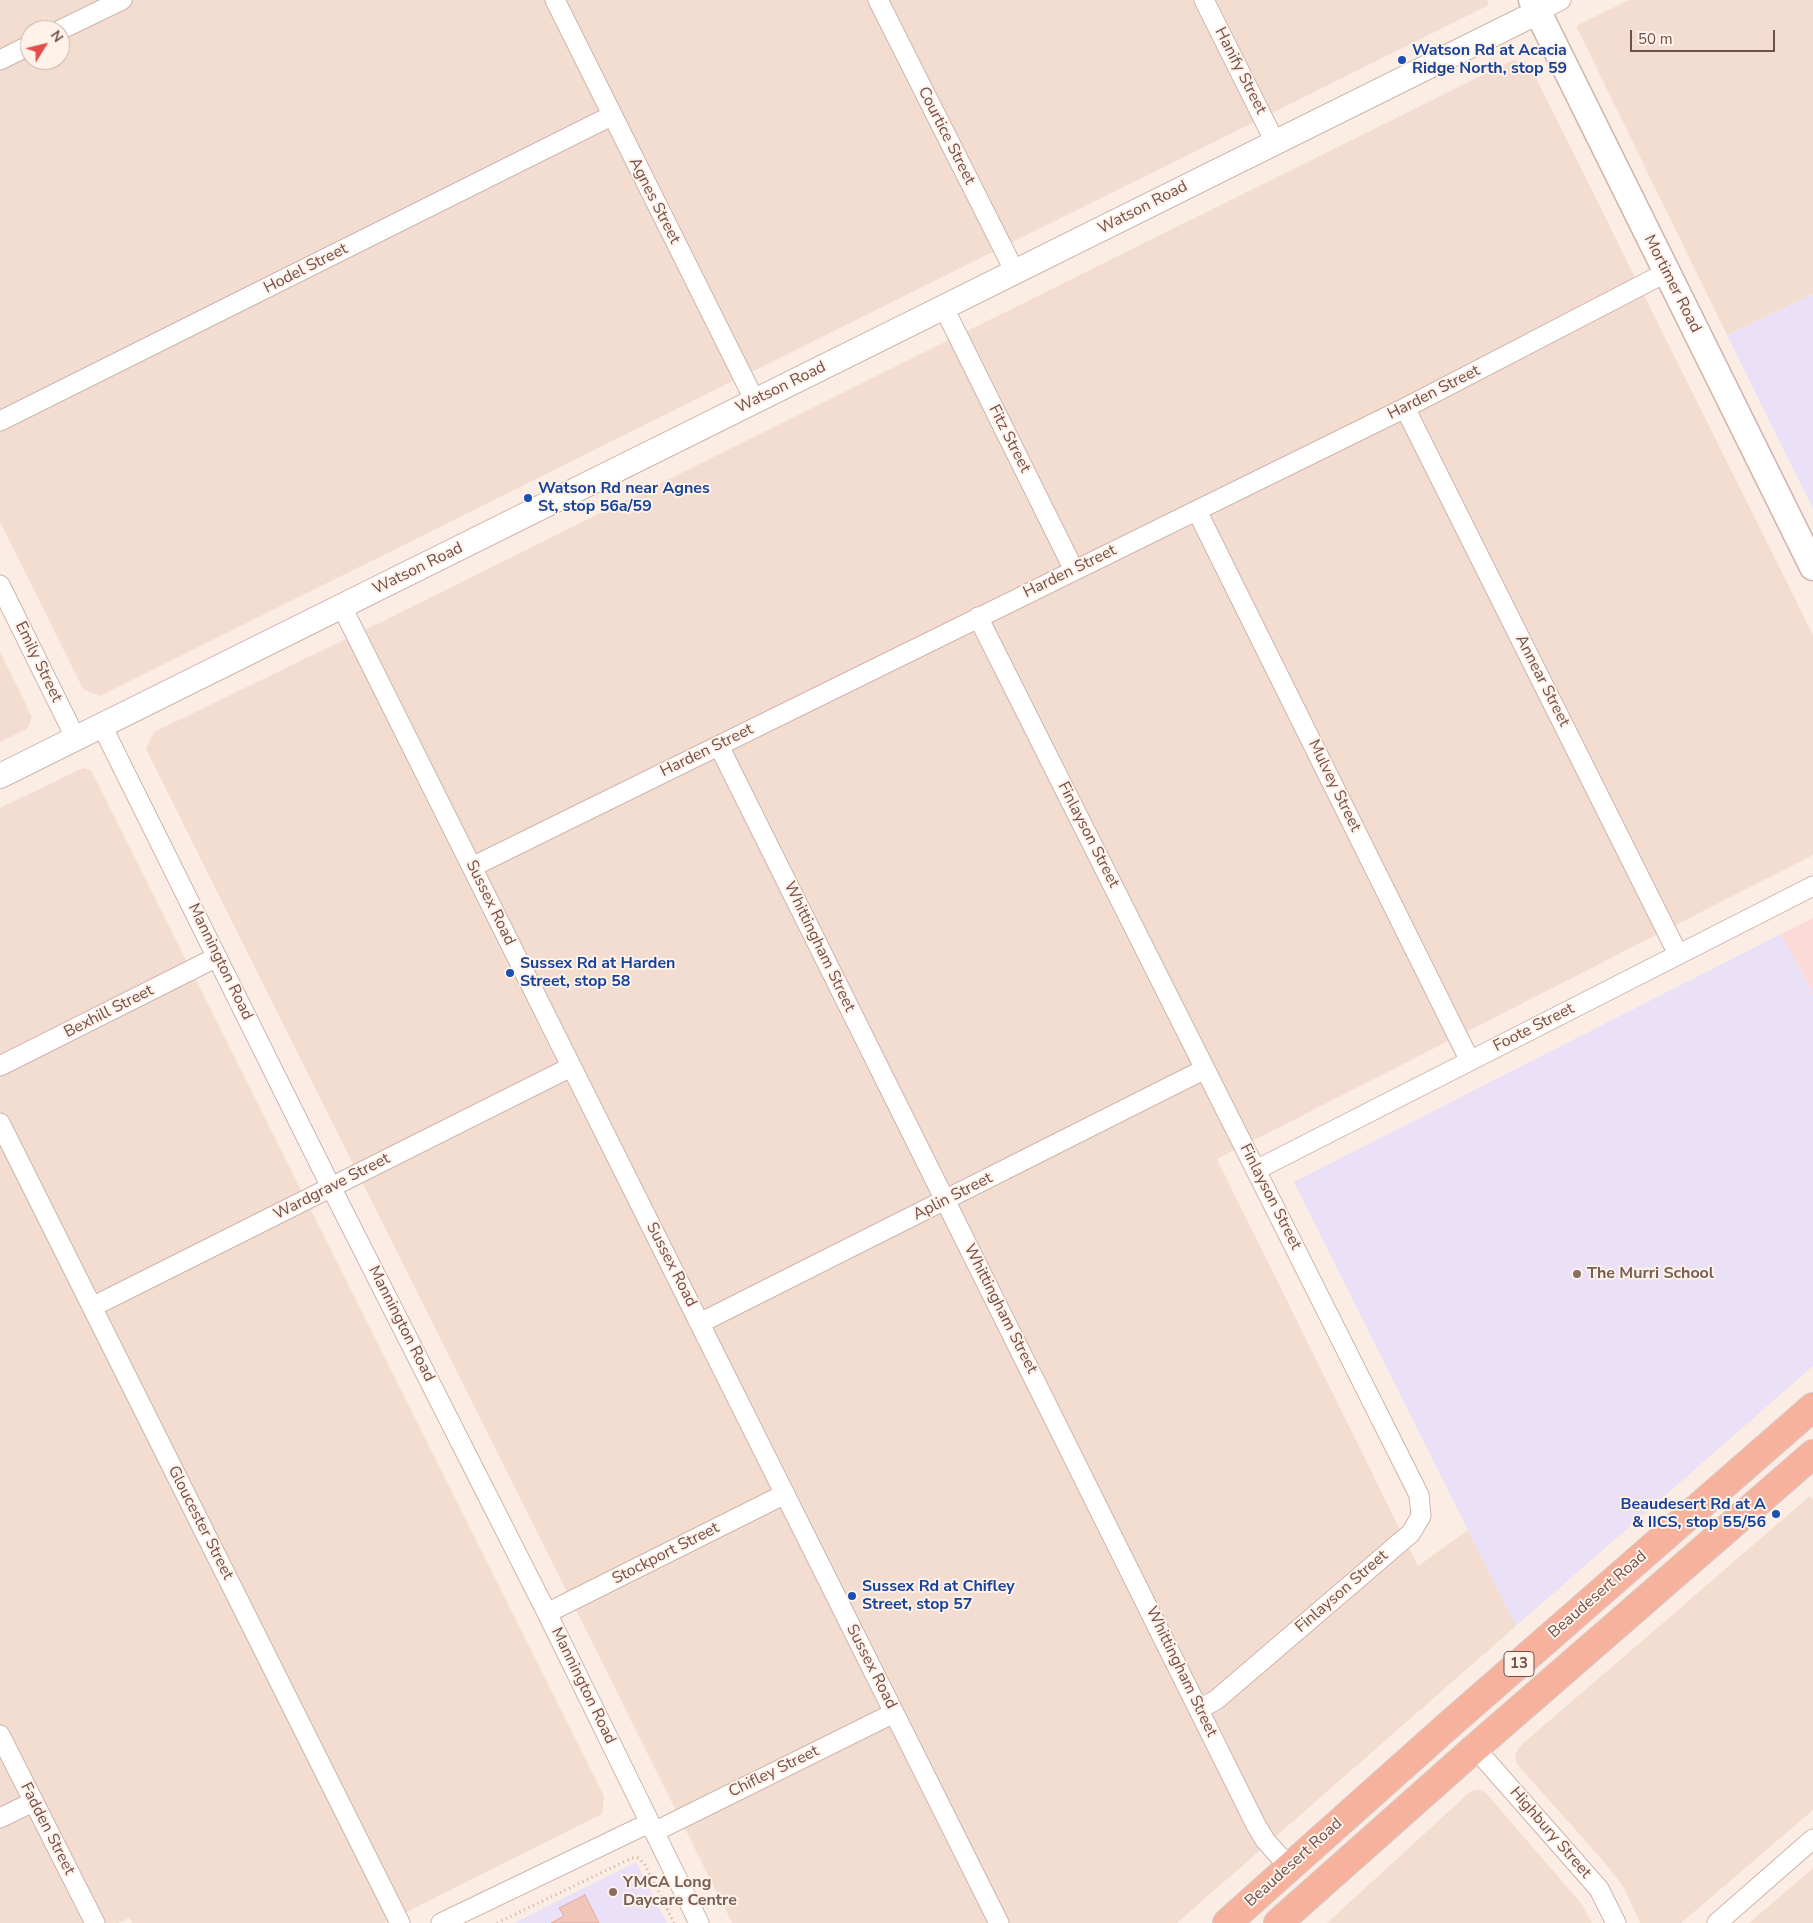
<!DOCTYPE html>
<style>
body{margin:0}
#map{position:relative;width:1813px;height:1923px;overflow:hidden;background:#fbede3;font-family:"Nunito Sans",sans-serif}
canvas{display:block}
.north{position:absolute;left:20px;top:20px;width:50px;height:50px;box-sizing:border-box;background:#fff2e9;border:1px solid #c7b1a9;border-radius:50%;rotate:54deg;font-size:14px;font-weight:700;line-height:20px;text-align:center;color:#72504a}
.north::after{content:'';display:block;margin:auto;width:18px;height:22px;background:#e24f4b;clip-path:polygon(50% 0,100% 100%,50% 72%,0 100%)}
.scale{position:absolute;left:1630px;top:30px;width:145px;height:22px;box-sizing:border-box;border:2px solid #72504a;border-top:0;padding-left:6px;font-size:15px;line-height:18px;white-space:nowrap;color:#72504a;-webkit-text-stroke:4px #fff2e9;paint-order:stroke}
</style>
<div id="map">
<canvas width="1813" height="1923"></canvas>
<div class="north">N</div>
<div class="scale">50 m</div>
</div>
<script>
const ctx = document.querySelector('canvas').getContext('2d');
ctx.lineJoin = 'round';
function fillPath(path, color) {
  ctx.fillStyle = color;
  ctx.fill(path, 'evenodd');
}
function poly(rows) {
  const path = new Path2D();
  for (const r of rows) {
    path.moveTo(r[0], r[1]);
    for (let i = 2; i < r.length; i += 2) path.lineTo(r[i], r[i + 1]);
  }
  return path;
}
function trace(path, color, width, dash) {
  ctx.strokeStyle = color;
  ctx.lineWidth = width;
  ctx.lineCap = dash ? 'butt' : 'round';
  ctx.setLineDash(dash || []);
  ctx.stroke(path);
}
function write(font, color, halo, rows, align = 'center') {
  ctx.font = font + ' "Nunito Sans",sans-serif';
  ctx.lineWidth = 4;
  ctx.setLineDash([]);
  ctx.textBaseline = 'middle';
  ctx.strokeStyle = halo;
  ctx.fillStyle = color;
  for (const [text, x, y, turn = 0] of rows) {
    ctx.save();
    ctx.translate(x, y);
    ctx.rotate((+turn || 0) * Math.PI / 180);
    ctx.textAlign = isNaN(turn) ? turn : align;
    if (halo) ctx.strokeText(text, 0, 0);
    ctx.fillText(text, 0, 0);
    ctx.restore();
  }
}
const residential = poly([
 [0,0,1489,0,1487,6,100,696,83,689,0,522],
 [30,30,60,30,60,60,30,60],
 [1629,0,1813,0,1813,294,1727,335,1576,26],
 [1513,60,1529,64,1813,635,1813,855,1217,1159,1418,1566,1468,1530,1516,1626,1177,1923,732,1923,146,749,154,732,383,621],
 [0,652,32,717,27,729,0,742],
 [83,768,91,770,604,1796,602,1814,385,1923,132,1923,129,1918,118,1923,0,1923,0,808],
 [1810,1496,1813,1500,1813,1810,1681,1923,1640,1923,1624,1888,1605,1863,1517,1764,1515,1755,1519,1747],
 [1478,1789,1486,1793,1581,1903,1592,1923,1327,1923,1471,1791],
 [1813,1868,1813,1923,1749,1923]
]);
const commercial = poly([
 [1813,918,1813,994,1781,934]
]);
const education = poly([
 [1813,294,1813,509,1727,335],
 [1781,934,1813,994,1813,1366,1516,1626,1294,1182],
 [636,1862,667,1923,514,1923]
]);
const building = poly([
 [585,1895,599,1923,551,1923,564,1916,559,1908,585,1895]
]);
const path = poly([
 [497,1923,632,1858,638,1858,644,1863,674,1923]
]);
const minor = poly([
 [555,0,755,401],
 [878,0,1015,272],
 [1204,0,1275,142],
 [1538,12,1561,0],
 [60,30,122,0],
 [0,60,30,45],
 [944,308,1074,570],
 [1405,408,1678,954],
 [0,421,611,116],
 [1197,511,1470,1061],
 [0,585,76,739],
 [342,607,999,1923],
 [978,617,1419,1495,1421,1516,1411,1533,1216,1700,1199,1709],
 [102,726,331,1187,547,1613,699,1923],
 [719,746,1256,1825,1265,1840,1289,1867],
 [472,867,1405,408,1667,272],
 [0,1066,217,957],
 [0,1123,400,1923],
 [1256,1170,1813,886],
 [92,1307,571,1067],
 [700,1323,1205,1069],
 [547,1613,785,1494],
 [0,1735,95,1923],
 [1475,1748,1599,1889,1616,1923],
 [0,1818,33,1802],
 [654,1832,894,1713],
 [441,1923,649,1823],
 [1717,1923,1813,1839]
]);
const tertiary = poly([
 [0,776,1538,12]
]);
const secondary = poly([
 [1532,0,1813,567]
]);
const trunk = poly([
 [1227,1923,1450,1724,1813,1407],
 [1278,1923,1475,1748,1813,1454]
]);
const markers = [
 [1402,60,5,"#1a4fb4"],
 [528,498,5,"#1a4fb4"],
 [510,973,5,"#1a4fb4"],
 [1577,1274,5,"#8d6e63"],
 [1776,1514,5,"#1a4fb4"],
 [852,1596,5,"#1a4fb4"],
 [613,1892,5,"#8d6e63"]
];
const shields = [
 [1519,1664,30]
];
const shieldNames = [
 ["13",1519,1664]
];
const transitNames = [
 ["Watson Rd at Acacia",1412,51],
 ["Ridge North, stop 59",1412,69],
 ["Watson Rd near Agnes",538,489],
 ["St, stop 56a/59",538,507],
 ["Sussex Rd at Harden",520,964],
 ["Street, stop 58",520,982],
 ["Beaudesert Rd at A",1766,1505,"right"],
 ["& IICS, stop 55/56",1766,1523,"right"],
 ["Sussex Rd at Chifley",862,1587],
 ["Street, stop 57",862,1605]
];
const streetNames = [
 ["Hanify Street",1240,71,63],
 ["Courtice Street",946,136,63],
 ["Agnes Street",654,201,63],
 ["Watson Road",1143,208,-27],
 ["Hodel Street",306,269,-27],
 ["Mortimer Road",1672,284,63],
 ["Watson Road",781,388,-26],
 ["Harden Street",1434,393,-27],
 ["Fitz Street",1009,439,63],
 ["Watson Road",418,569,-26],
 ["Harden Street",1070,572,-26],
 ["Emily Street",38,662,64],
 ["Annear Street",1542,681,63],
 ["Harden Street",707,751,-26],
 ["Mulvey Street",1334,786,64],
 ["Finlayson Street",1088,835,63],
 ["Sussex Road",490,903,64],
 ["Whittingham Street",819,947,64],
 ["Mannington Road",220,962,64],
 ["Bexhill Street",109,1012,-27],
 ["Foote Street",1534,1028,-27],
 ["Wardgrave Street",332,1187,-27],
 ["Aplin Street",953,1197,-27],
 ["Finlayson Street",1270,1197,63],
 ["Sussex Road",671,1265,63],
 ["Whittingham Street",1000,1309,63],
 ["Mannington Road",401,1324,63],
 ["Gloucester Street",200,1523,63],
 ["Stockport Street",666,1554,-27],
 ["Finlayson Street",1342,1592,-41],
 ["Beaudesert Road",1598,1595,-41],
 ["Sussex Road",871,1667,63],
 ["Whittingham Street",1181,1672,64],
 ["Mannington Road",583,1686,64],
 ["Chifley Street",774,1772,-26],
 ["Fadden Street",47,1829,63],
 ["Highbury Street",1550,1833,49],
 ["Beaudesert Road",1294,1863,-42]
];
const educationNames = [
 ["The Murri School",1587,1274],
 ["YMCA Long",623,1883],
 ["Daycare Centre",623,1901]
];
fillPath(residential, '#f3ddd1');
fillPath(commercial, '#fcdad7');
fillPath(education, '#eae0f8');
fillPath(building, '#f0c6bb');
trace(building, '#e2a99c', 1);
trace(minor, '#ceb5ad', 21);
trace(tertiary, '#ceb5ad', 26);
trace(secondary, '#d1b4aa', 29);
trace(trunk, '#d5cac9', 30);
trace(path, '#d5a99f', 3, [1, 4]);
trace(minor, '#fff', 19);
trace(tertiary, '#fff', 24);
trace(secondary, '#fff', 26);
trace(trunk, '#f6b29c', 28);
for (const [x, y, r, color] of markers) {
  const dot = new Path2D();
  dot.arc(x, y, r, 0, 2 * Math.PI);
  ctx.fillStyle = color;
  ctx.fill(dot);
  trace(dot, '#fff2e9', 2);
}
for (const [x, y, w] of shields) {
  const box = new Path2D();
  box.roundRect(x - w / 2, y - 12.5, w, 25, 4);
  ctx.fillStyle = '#fff2e9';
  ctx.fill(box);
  trace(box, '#72504a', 1);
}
write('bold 15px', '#72504a', null, shieldNames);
write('bold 16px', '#164399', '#fff2e9', transitNames, 'left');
write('16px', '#72504a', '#fff2e9', streetNames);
write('bold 16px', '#785e54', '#fff2e9', educationNames, 'left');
</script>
